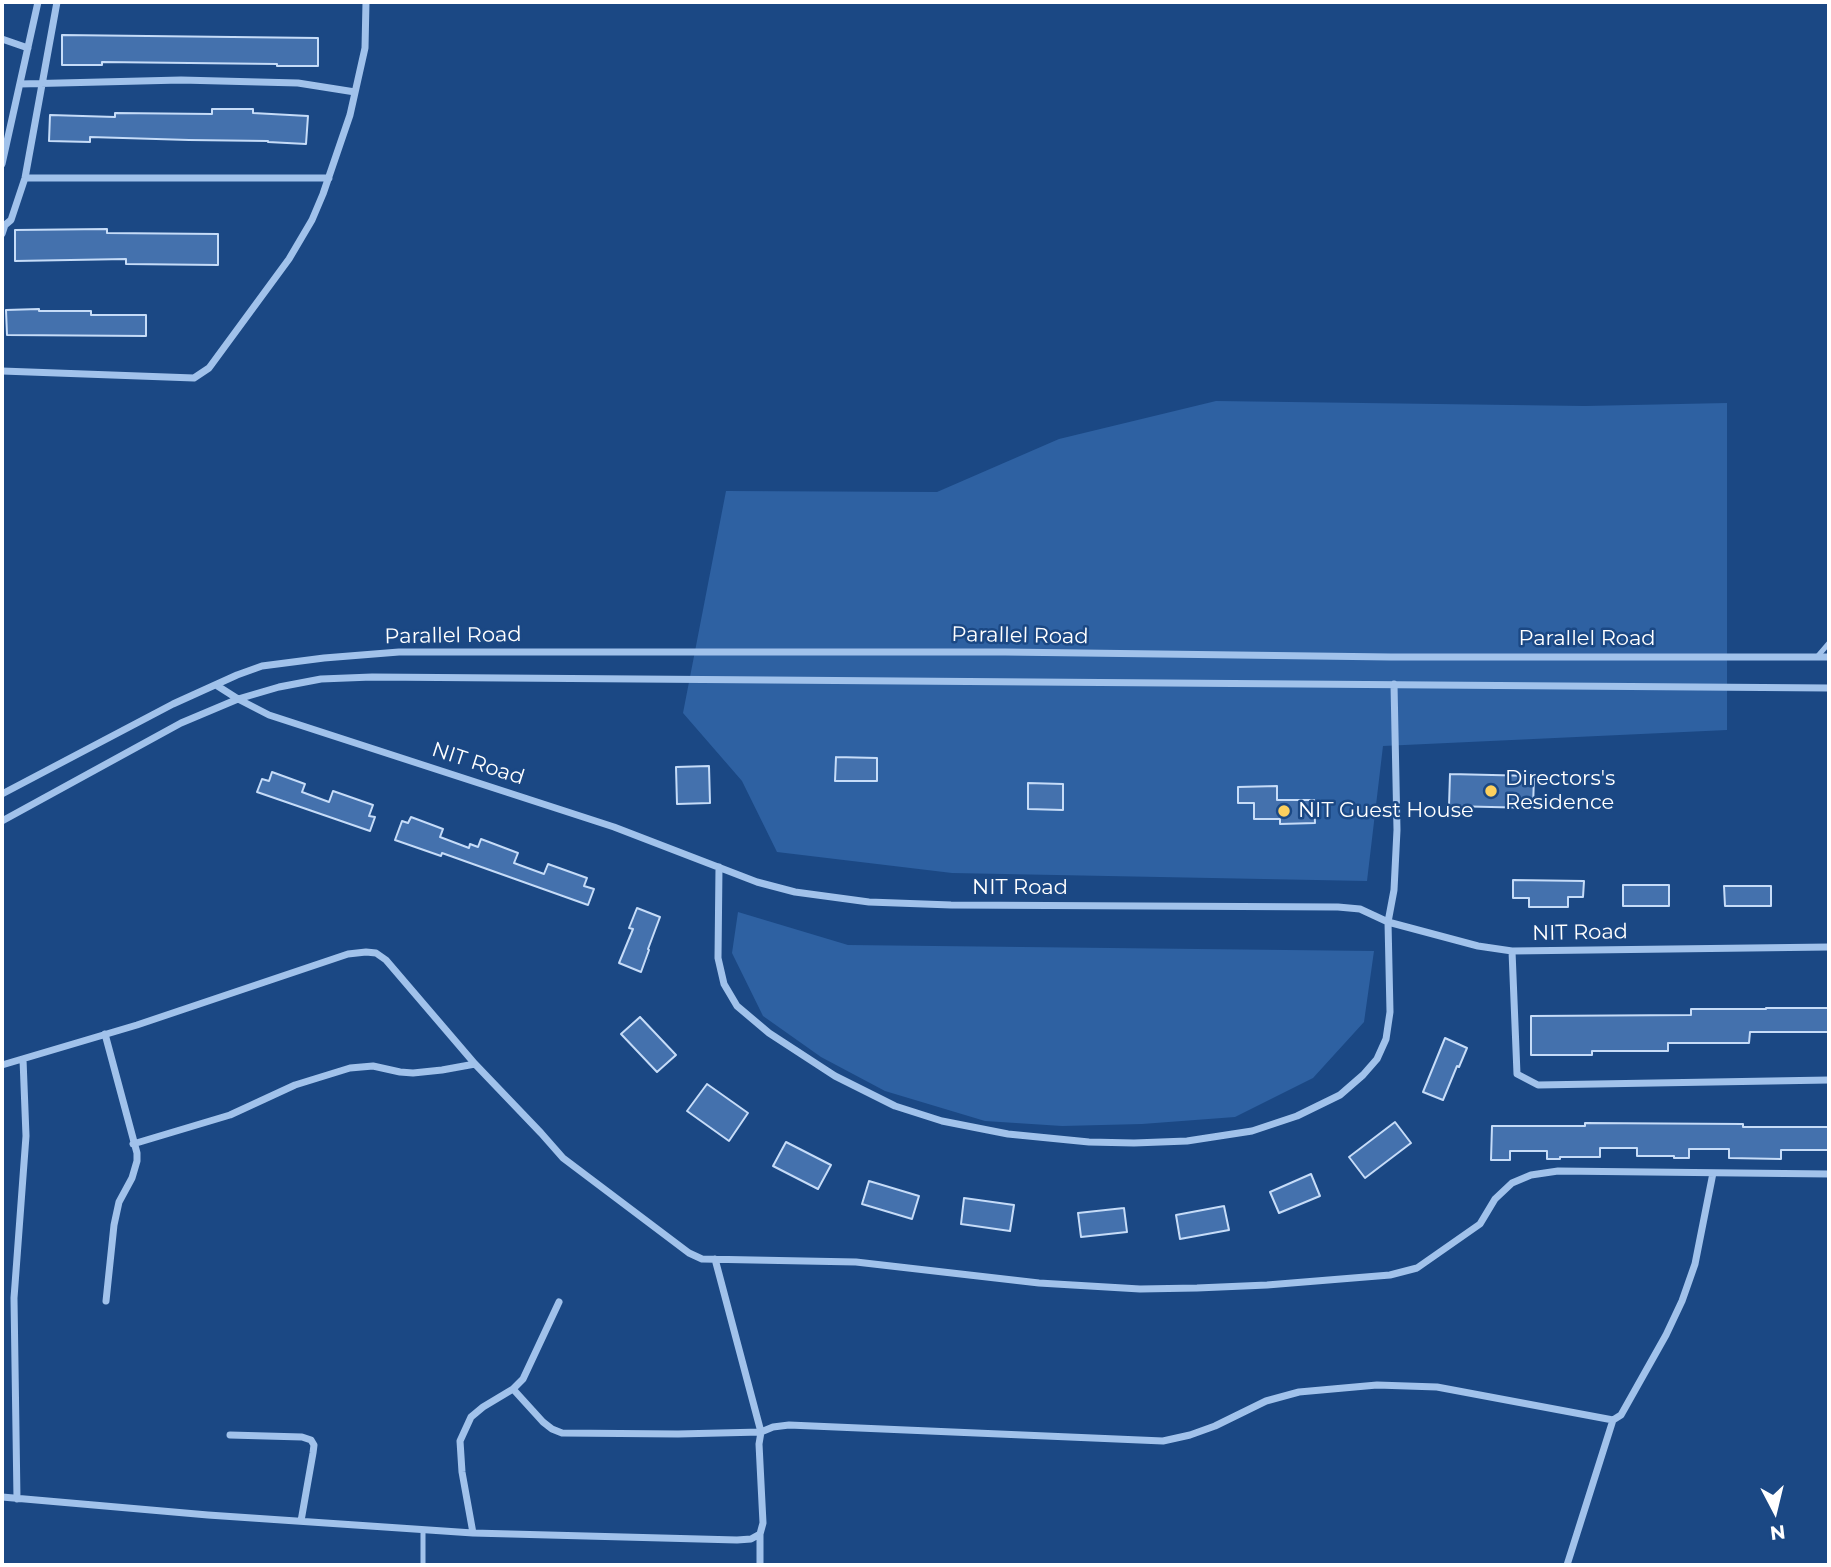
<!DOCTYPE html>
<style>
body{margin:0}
#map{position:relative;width:1831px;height:1567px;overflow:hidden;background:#1b4884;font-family:Montserrat,sans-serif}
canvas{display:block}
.frame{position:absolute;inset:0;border:4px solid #fff;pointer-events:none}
.north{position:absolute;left:1740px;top:1476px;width:70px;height:70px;-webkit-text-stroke:5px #1b4884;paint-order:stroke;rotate:173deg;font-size:19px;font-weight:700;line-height:28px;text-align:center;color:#fff}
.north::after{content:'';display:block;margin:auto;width:24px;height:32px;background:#fff;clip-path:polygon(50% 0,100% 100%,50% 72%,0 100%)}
</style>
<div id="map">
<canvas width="1831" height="1567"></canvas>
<div class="frame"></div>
<div class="north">N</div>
</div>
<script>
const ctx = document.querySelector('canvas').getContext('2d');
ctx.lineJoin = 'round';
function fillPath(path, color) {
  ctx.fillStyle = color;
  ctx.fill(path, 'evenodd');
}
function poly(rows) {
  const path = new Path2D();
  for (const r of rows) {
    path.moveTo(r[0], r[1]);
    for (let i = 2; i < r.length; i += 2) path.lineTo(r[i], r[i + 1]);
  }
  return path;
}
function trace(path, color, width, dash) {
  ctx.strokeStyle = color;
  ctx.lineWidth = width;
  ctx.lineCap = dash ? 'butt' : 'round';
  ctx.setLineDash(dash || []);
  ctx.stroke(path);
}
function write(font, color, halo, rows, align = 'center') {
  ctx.font = font + ' Montserrat,sans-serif';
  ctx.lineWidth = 5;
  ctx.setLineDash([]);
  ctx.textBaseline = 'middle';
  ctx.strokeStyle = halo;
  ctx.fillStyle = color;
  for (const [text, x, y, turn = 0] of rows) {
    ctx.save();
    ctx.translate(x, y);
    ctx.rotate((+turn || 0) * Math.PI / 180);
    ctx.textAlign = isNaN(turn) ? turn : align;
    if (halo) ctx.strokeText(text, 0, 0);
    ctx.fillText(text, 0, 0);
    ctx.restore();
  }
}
const green = poly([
 [1216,401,1585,406,1727,403,1727,730,1383,746,1367,881,952,873,777,852,742,781,683,713,726,491,937,492,1059,439],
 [738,912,848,945,1374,951,1364,1022,1313,1078,1235,1117,1142,1124,1062,1126,985,1121,885,1091,821,1057,763,1016,732,953]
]);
const building = poly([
 [62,35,318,38,318,66,277,66,277,64,102,62,102,65,62,65,62,35],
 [212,109,253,109,253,113,308,116,306,144,268,142,268,141,189,140,90,137,90,142,49,141,50,115,115,117,115,113,212,114,212,109],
 [107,229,107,233,218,234,218,265,126,264,126,259,15,261,15,230,107,229],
 [39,309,39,311,91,311,91,315,146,315,146,336,7,335,6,310,39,309],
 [836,757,877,758,877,781,835,781,836,757],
 [709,766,710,803,677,804,676,767,709,766],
 [272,772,305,784,302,792,329,802,333,791,373,805,369,816,375,817,370,831,257,792,262,779,269,781,272,772],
 [1450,774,1534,776,1533,808,1449,806,1450,774],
 [1028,783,1063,784,1063,810,1028,809,1028,783],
 [1277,786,1277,800,1314,800,1315,823,1280,824,1280,819,1254,819,1254,803,1238,803,1238,787,1277,786],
 [411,817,443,829,440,837,469,848,470,844,478,847,481,839,518,853,514,863,544,874,548,864,587,878,584,886,594,889,588,905,442,853,441,856,395,840,402,821,408,823,411,817],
 [1513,880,1584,881,1583,897,1568,897,1568,907,1529,907,1529,898,1513,898,1513,880],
 [1623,885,1669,885,1669,906,1623,906,1623,885],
 [1724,886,1771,886,1771,906,1725,906,1724,886],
 [637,908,660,917,648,949,649,950,641,972,619,963,633,929,629,928,637,908],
 [1766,1008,1828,1008,1828,1032,1750,1032,1749,1043,1668,1043,1668,1051,1592,1051,1592,1055,1531,1055,1531,1016,1691,1015,1691,1009,1766,1009,1766,1008],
 [640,1017,676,1055,657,1072,621,1034,640,1017],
 [1445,1038,1467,1048,1459,1067,1457,1066,1443,1100,1423,1092,1445,1038],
 [707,1084,748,1113,729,1141,687,1111,707,1084],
 [1395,1122,1411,1143,1365,1178,1349,1157,1395,1122],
 [1585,1123,1743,1124,1743,1127,1829,1127,1829,1150,1781,1150,1781,1159,1729,1158,1729,1149,1689,1149,1689,1158,1674,1158,1674,1156,1637,1156,1637,1148,1600,1148,1600,1157,1560,1157,1560,1159,1547,1159,1547,1151,1510,1151,1510,1160,1491,1160,1492,1126,1585,1126,1585,1123],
 [786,1142,831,1165,818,1189,773,1166,786,1142],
 [1311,1174,1320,1196,1279,1213,1270,1192,1311,1174],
 [869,1181,919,1196,912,1219,862,1204,869,1181],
 [964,1198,1014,1205,1010,1231,961,1224,964,1198],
 [1224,1206,1229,1230,1180,1239,1176,1215,1224,1206],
 [1124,1208,1127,1232,1081,1237,1078,1213,1124,1208]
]);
const lane = poly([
 [1817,657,1829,643],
 [423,1565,423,1530]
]);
const street = poly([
 [2,39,28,48],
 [20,84,181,80,298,83,355,92],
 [2,164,38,2],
 [25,178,329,178],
 [2,234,5,225,11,220,25,178,57,2],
 [2,371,194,378,209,368,289,259,312,220,323,194,350,115,365,48,366,2],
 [216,685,238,699,269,715,614,827,757,882,795,892,869,902,951,905,1338,907,1360,909,1388,922,1478,946,1512,951,1829,947],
 [2,794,173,704,237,675,262,666,324,658,399,652,1005,652,1391,657,1829,657],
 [2,821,181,723,238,699,279,687,321,679,372,677,1829,688],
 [719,867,718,958,724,984,737,1006,769,1033,835,1076,895,1106,942,1121,1008,1134,1089,1142,1134,1143,1187,1141,1252,1131,1297,1116,1340,1095,1363,1075,1377,1059,1386,1039,1390,1012,1388,922,1394,890,1397,830,1394,684],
 [1512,951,1517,1074,1538,1085,1829,1080],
 [105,1034,137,1153,137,1161,132,1178,119,1202,114,1225,106,1301],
 [2,1065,137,1025,348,954,366,952,376,953,386,960,475,1064,541,1133,563,1158,689,1253,702,1259,856,1262,1039,1283,1140,1289,1197,1288,1267,1285,1390,1275,1417,1268,1480,1224,1495,1199,1512,1183,1531,1175,1558,1171,1829,1174],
 [133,1144,230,1115,295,1085,350,1068,373,1066,400,1072,413,1073,442,1070,475,1064],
 [513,1389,543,1422,552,1429,562,1433,678,1434,761,1432,715,1259],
 [230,1435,302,1437,311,1440,314,1445,313,1453,301,1521],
 [2,1497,208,1515,473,1533,737,1540,751,1539,760,1534,763,1523,759,1444,761,1432,773,1427,789,1425,1163,1441,1190,1435,1215,1426,1266,1401,1299,1392,1377,1385,1437,1387,1613,1420,1621,1415,1666,1335,1682,1301,1695,1264,1713,1173],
 [17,1499,14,1298,26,1136,23,1059],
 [473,1533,462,1472,460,1441,471,1417,483,1407,513,1389,523,1379,559,1302],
 [760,1565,760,1534],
 [1567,1565,1613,1420]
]);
const markers = [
 [1491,791,7,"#fcd05e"],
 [1284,811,7,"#fcd05e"]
];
const streetNames = [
 ["Parallel Road",453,636,-1],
 ["Parallel Road",1020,636,1],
 ["Parallel Road",1587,639],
 ["NIT Road",478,764,18],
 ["NIT Road",1020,888],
 ["NIT Road",1580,933,-1]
];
const poiNames = [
 ["Directors's",1505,779],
 ["Residence",1505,803],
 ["NIT Guest House",1298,811]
];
fillPath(green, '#2e61a2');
fillPath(building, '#4471ad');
trace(building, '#c6dcf8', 2);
trace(lane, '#a1c2eb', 5);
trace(street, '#a1c2eb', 7);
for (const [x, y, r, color] of markers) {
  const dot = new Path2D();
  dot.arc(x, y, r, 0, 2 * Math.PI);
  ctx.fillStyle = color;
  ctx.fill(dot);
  trace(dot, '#1b4884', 2.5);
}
write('21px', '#fff', '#1b4884', streetNames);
write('21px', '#fff', '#1b4884', poiNames, 'left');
</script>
